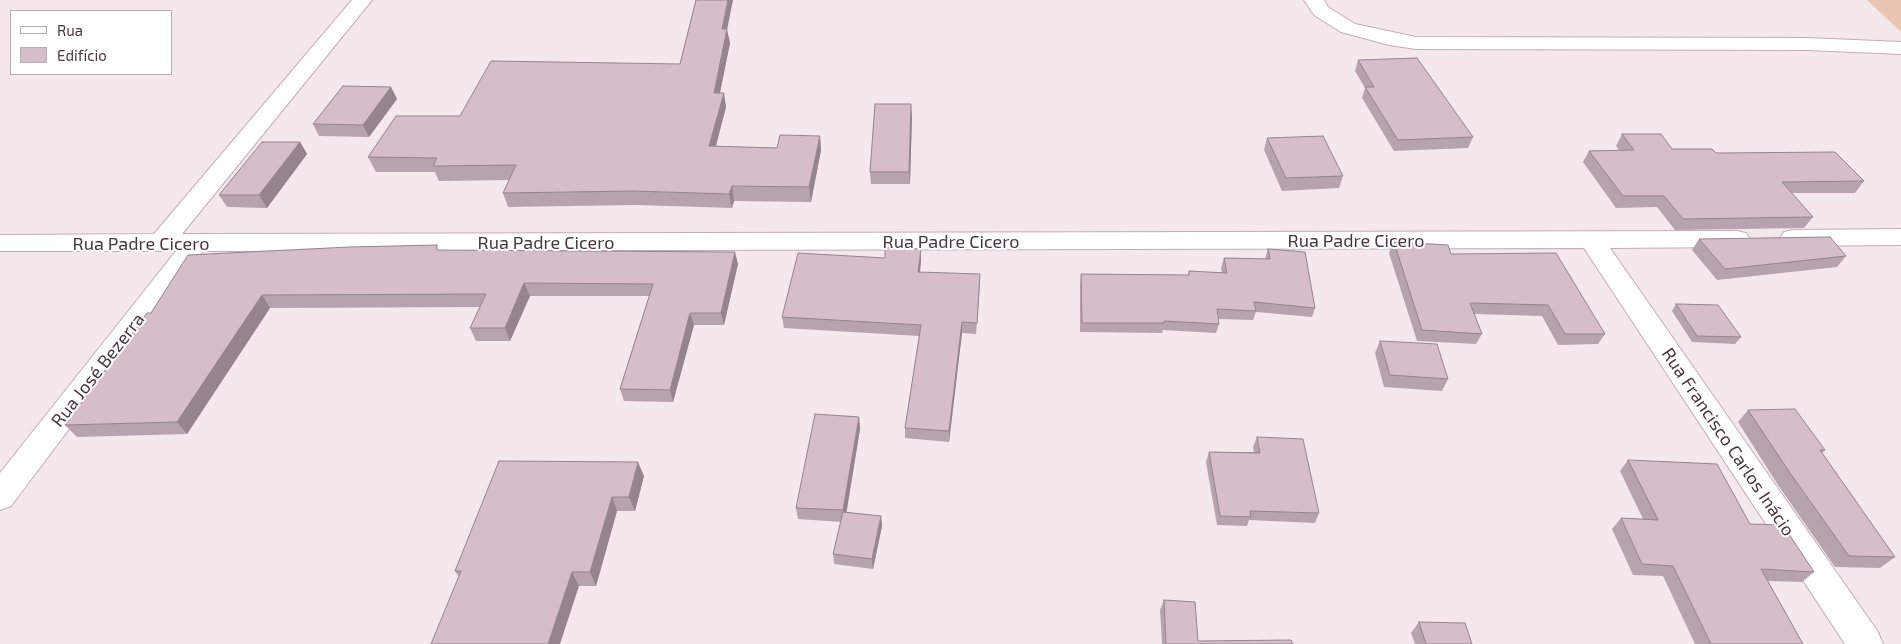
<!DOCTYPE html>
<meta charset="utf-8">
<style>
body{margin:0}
#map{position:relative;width:1901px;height:644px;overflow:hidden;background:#f4e8ed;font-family:"Exo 2",sans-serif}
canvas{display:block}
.legend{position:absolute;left:10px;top:10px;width:162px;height:65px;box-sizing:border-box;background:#fff;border:1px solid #b5afb2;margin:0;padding:6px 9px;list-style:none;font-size:15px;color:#47373f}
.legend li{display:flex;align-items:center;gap:10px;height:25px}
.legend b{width:25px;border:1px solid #b5afb2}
</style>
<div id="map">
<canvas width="1901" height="644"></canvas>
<ul class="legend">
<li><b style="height:6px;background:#fff"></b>Rua</li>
<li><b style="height:14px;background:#d5bdc9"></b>Edifício</li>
</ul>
</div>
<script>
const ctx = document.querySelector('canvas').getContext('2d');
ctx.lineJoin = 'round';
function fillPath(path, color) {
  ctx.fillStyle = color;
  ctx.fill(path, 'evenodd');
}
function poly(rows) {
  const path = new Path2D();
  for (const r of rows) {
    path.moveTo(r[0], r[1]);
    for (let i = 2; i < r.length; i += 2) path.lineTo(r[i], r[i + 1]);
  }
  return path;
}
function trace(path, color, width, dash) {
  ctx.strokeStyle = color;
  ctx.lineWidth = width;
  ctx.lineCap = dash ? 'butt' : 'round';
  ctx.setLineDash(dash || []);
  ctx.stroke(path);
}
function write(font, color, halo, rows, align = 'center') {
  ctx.font = font + ' "Exo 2",sans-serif';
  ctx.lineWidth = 4;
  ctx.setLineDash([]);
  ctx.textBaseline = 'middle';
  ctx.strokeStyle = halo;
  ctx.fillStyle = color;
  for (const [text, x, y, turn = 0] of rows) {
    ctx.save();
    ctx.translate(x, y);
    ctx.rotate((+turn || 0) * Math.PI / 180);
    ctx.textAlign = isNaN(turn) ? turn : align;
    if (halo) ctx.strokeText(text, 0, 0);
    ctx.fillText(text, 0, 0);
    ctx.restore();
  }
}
const green = poly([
 [1867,0,1901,0,1901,32]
]);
const minor = poly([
 [352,0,372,0,182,234,1737,231,1746,233,1750,239,1746,245,1737,247,1610,248,1878,632,1883,644,1845,644,1584,248,203,251,11,506,0,510,0,473,176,251,0,251,0,235,154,234,352,0],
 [1304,0,1324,0,1328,7,1355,24,1416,37,1807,38,1901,42,1901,54,1807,50,1416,49,1389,45,1341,32,1314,15,1304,0],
 [1901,229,1901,245,1793,246,1784,244,1780,238,1784,232,1793,230,1901,229]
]);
const wall = poly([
 [727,30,730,43,720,93,726,107,716,146,777,148,820,136,821,150,811,202,734,201,732,208,637,205,508,207,503,193,509,180,439,181,435,172,376,172,368,157,460,116,680,64],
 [1358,60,1473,137,1468,148,1394,151,1362,98,1365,88,1355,71],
 [391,87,397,99,369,137,319,136,313,124],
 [912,116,910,184,871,184,870,172],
 [1622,134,1672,149,1716,153,1864,181,1855,193,1792,193,1813,217,1804,228,1675,230,1657,207,1616,208,1583,162,1589,151,1619,150,1616,146],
 [1267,138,1343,176,1339,188,1282,191,1264,150],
 [300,142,307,154,267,208,227,207,219,195],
 [1699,239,1846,256,1837,267,1717,280,1692,250],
 [1394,242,1451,254,1605,334,1598,344,1558,345,1542,316,1474,314,1482,334,1476,344,1417,341,1389,253],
 [1268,249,1315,308,1312,317,1256,312,1253,320,1218,319,1219,324,1216,333,1163,330,1162,333,1080,332,1080,284,1081,274,1188,275,1189,271,1222,273,1221,268,1224,258,1265,259],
 [439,250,738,264,724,325,694,325,673,402,624,401,620,389,649,296,530,296,510,341,476,341,470,328,480,307,270,308,187,434,77,437,65,425,151,313],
 [921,260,920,272,980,285,976,334,962,333,949,442,905,438,905,428,919,336,784,328,782,317],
 [1676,304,1741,337,1735,344,1692,342,1672,311],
 [1380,341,1448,379,1442,391,1384,387,1375,353],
 [1748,410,1825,450,1822,453,1895,557,1880,568,1835,567,1778,485,1738,422],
 [859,417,860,429,846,512,881,516,882,526,873,569,834,564,833,554,841,522,798,519,796,508],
 [1257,437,1319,513,1315,523,1249,520,1247,526,1217,525,1206,462,1209,452,1254,452,1253,447],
 [1628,460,1750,524,1814,572,1802,582,1768,581,1803,644,1695,644,1663,576,1633,575,1612,529,1621,518,1643,519,1620,471],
 [644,476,635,511,617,511,596,586,579,586,459,577,455,571],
 [1164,600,1198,641,1293,644,1162,644,1160,610],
 [1419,622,1472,644,1415,644,1411,633]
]);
const shadedWall = poly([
 [728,0,733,0,727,30,730,43,717,107,714,93,722,29],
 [391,87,397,99,369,137,363,125],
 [724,93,726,107,712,160,709,146],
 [911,104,912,116,910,184,909,172],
 [820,136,821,150,811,202,809,187],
 [300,142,307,154,267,208,259,195],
 [732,186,734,201,732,208,729,194],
 [921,249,921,260,919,283,918,272],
 [735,252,738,264,724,325,721,313],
 [524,283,530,296,510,341,505,328],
 [262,295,270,308,187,434,177,422],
 [690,313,694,325,673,402,670,390],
 [962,322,962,333,949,442,949,431],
 [859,417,860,429,845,522,843,510],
 [638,462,644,476,635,511,629,497],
 [612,497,617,511,596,586,590,572],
 [881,516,882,526,873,569,872,559],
 [572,572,579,586,560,644,548,644]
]);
const building = poly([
 [696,0,728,0,722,29,727,29,714,93,724,93,709,146,777,148,780,135,820,136,809,187,732,186,729,194,633,191,503,193,516,165,433,166,437,158,368,157,396,116,460,116,491,61,680,64,696,0],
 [1417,58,1473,137,1398,140,1365,87,1374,87,1358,60,1417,58],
 [343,86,391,87,363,125,313,124,343,86],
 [875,104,911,104,909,172,870,172,875,104],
 [1622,134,1661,134,1672,149,1712,149,1716,153,1835,152,1864,181,1782,182,1813,217,1683,219,1664,196,1623,196,1589,151,1634,150,1622,134],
 [1323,136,1343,176,1286,178,1267,138,1323,136],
 [262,142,300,142,259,195,219,195,262,142],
 [1830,237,1846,256,1725,269,1699,239,1830,237],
 [1394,242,1448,245,1451,254,1556,253,1605,334,1565,334,1548,305,1470,303,1482,334,1422,330,1394,242],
 [437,245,437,250,735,252,721,313,690,313,670,390,620,389,653,284,524,283,505,328,470,328,486,294,262,295,177,422,65,425,147,313,151,313,188,255,349,247,437,245],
 [885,247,921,249,918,272,980,274,977,323,962,322,949,431,905,428,921,325,782,317,798,253,885,258,885,247],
 [1268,249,1305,252,1315,308,1254,302,1256,311,1217,309,1219,324,1164,321,1164,323,1082,323,1081,274,1189,275,1189,271,1227,273,1224,258,1270,259,1268,249],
 [1676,304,1718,305,1741,337,1697,336,1676,304],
 [1380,341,1437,344,1448,379,1390,375,1380,341],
 [1795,409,1825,450,1820,450,1895,557,1849,556,1790,473,1748,410,1795,409],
 [815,414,859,417,843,510,796,508,815,414],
 [1257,437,1303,439,1319,513,1250,511,1251,517,1220,516,1209,452,1260,453,1257,437],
 [1628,460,1717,464,1750,524,1783,525,1814,572,1761,569,1803,644,1711,644,1673,566,1642,564,1621,518,1658,520,1628,460],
 [499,461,638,462,629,497,612,497,590,572,572,572,548,644,431,644,461,571,455,571,499,461],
 [843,512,881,516,872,559,833,554,843,512],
 [1164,600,1195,602,1198,641,1291,640,1293,644,1166,644,1164,600],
 [1419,622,1465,623,1472,644,1426,644,1419,622]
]);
const streetNames = [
 ["Rua Padre Cicero",1356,241],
 ["Rua Padre Cicero",951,242],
 ["Rua Padre Cicero",546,243],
 ["Rua Padre Cicero",141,244],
 ["Rua José Bezerra",98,370,-52],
 ["Rua Francisco Carlos Inácio",1728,442,56]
];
fillPath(green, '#e8c4b1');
trace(minor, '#c2adb7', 2);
fillPath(minor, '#fff');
fillPath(wall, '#b7a3ad');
fillPath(shadedWall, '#95848d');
fillPath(building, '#d5bdc9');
trace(building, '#95848d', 1);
write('18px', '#47373f', '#fff', streetNames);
</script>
